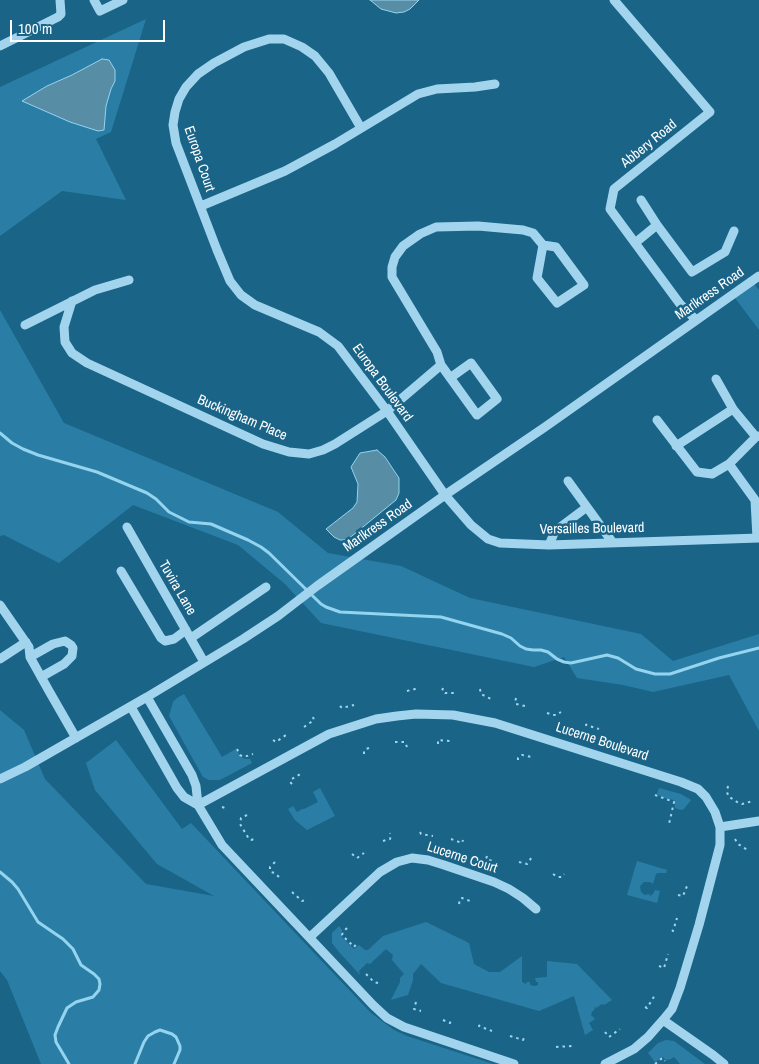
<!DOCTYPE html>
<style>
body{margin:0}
#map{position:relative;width:759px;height:1064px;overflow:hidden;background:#1a6488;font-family:"Archivo Narrow",sans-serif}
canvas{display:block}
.scale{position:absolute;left:10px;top:20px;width:155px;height:22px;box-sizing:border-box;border:2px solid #fff;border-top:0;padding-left:6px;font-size:15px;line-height:18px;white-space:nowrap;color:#fff;-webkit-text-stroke:4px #1a6488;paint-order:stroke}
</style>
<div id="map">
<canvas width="759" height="1064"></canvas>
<div class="scale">100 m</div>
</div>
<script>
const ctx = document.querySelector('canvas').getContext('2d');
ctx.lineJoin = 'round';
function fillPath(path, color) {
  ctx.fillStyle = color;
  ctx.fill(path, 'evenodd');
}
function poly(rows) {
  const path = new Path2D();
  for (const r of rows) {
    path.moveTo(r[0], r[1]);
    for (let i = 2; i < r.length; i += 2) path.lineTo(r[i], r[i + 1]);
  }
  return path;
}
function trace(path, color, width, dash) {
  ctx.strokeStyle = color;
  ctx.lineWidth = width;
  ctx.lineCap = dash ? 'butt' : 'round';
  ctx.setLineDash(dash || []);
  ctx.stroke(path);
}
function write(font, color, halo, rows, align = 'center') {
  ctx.font = font + ' "Archivo Narrow",sans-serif';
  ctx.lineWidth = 5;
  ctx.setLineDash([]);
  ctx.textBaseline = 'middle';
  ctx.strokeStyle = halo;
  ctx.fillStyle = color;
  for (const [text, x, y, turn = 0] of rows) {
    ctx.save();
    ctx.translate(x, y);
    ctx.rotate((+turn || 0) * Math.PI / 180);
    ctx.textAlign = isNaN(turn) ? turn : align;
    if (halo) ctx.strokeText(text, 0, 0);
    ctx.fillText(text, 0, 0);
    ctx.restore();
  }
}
const green = poly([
 [146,19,111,132,96,139,126,200,62,191,0,236,0,87],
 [751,280,759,290,759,330,732,294],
 [0,310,64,423,278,512,328,553,401,566,470,598,641,634,673,661,759,634,759,731,729,675,653,692,623,685,577,678,564,657,534,667,321,623,285,584,238,545,133,505,59,563,4,535,0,536],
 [184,694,222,757,236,749,241,757,245,759,250,759,252,763,220,780,209,780,203,777,169,716,173,702,177,698],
 [0,710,24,730,45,779,146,884,214,896,157,864,95,790,86,763,116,740,182,829,191,823,371,1013,394,1030,407,1036,493,1064,41,1064,7,980,0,971],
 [320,788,335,816,307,830,295,820,288,809,293,806,297,812,302,809,304,809,318,802,313,792],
 [659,788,681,794,691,800,684,809,681,810,675,808,675,802,674,800,664,798,657,794],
 [637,861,667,870,666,873,658,873,656,874,653,884,650,882,644,882,640,886,641,892,645,895,649,894,650,896,653,894,655,890,660,891,657,903,627,895],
 [426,922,469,943,474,964,489,972,500,972,522,956,522,982,526,984,527,982,530,982,530,985,535,986,538,985,538,982,536,982,535,978,547,977,547,961,577,964,612,1000,604,1005,602,1004,596,1008,595,1007,594,1008,595,1009,592,1012,591,1015,595,1019,589,1023,593,1030,585,1035,574,996,539,1011,441,983,421,964,413,974,413,980,408,995,391,1000,400,982,400,978,404,974,392,960,393,955,386,949,370,964,367,963,359,971,360,975,339,952,332,943,332,933,339,926,342,930,341,934,341,936,354,949,359,945,365,950,368,950,383,936],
 [666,1040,674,1041,705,1064,680,1064,674,1057,669,1060,668,1059,666,1060,663,1057,655,1062,648,1053,658,1043]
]);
const water = poly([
 [370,0,419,0,410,9,404,12,396,13,381,9,370,0],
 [102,59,109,60,115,70,115,81,111,89,106,106,104,130,98,131,70,122,22,101,47,86,72,75,102,59],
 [377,450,385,457,399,478,399,493,396,500,347,540,340,540,334,537,326,529,353,508,357,502,358,484,351,467,360,453,377,450]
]);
const stream = poly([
 [0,433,12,443,23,449,38,455,97,472,147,493,156,499,169,512,189,522,211,524,248,540,261,547,269,553,321,604,326,607,340,612,441,617,502,634,511,638,520,646,526,649,533,650,541,650,548,652,557,659,564,662,571,663,607,655,618,658,636,669,655,674,670,674,719,658,759,648],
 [0,872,12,882,18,889,38,922,63,939,73,949,81,965,94,974,99,979,100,984,99,990,93,997,76,1002,67,1008,58,1027,55,1035,56,1042,69,1064],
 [135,1064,144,1042,148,1036,155,1032,160,1030,172,1034,176,1037,180,1046,180,1050,174,1064]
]);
const path = poly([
 [443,688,442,691,445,693,456,693],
 [480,689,481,694,491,699],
 [407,691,415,689,417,685],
 [516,698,515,702,516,704,525,706],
 [340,706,342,708,354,705],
 [547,713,553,715,556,715,561,712],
 [587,724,586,725,599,729],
 [304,727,314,720,313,717],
 [273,740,276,742,286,735],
 [395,742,405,742,407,747],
 [438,744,438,740,451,741],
 [237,749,240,755,244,757,253,754],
 [364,754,364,751,366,749,372,747],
 [518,760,518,758,522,755,532,757],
 [292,784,290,782,292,779,302,773],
 [728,786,727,791,728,796,737,802,742,804,753,801],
 [655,795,674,802,669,824,668,824],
 [222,807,225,808],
 [247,815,241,818,240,824,249,839,251,840,257,838],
 [420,832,421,834,433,836],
 [451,839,462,843,463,840],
 [735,839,738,844,749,851],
 [383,841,390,839,391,836,390,833],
 [352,854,357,858,364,853],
 [487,856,486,859,500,863],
 [275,862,270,867,270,870,271,872,275,873,280,878],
 [519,862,527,864,529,862,531,858],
 [553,874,558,877,562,877,564,874],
 [292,892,302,901,305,900],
 [678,895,683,896,687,886],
 [459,904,460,899,462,898,470,901],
 [347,928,343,932,342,935,354,947,357,943],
 [672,930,673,931,677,918],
 [659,966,664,968,668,954],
 [366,974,374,982,378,983],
 [416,1002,414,1009,421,1011],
 [645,1007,647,1008,655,995],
 [443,1020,450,1023,452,1018],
 [480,1025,479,1026,492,1031],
 [605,1032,609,1037,620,1029],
 [510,1036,523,1040,524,1038],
 [556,1047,572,1046],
 [655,1064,661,1059,663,1058,665,1061]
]);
const minor = poly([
 [94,0,100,11,123,0],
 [614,0,710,112,614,189,610,209,680,304,696,320],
 [0,46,58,17,61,14,60,0],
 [361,128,329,73,315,56,302,47,284,39,269,39,244,47,214,63,198,74,186,87,179,99,175,112,173,125,176,143,217,250,230,281,241,295,255,305,319,332,338,346,387,411,445,495,471,525,488,539,500,543,549,545,759,538],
 [641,200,657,225],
 [201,206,285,171,335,144,418,94,437,89,475,87,495,84],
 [635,243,657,225,692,272,725,252,734,231],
 [72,301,64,327,65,342,72,353,87,363,263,444,289,452,309,454,323,450,335,444,387,411,441,365,437,352,392,277,392,267,395,257,403,246,420,234,436,227,478,226,523,230,533,233,543,245,537,278,557,303,584,285,556,247,543,245],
 [25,325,95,290,129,280],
 [441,365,477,415,497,399,471,363,450,378],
 [733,409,756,437,759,436],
 [657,420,697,472,712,474,729,464,755,500,757,538],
 [676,446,733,409,716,379],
 [729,464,756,437],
 [568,481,613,543],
 [127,527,204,662],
 [549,545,555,531,587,507],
 [121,571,161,638,165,641,174,639,186,630],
 [0,605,29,647,30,657,49,691,76,738],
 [191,638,266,587],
 [30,657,53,644,65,641,71,645,73,648,72,656,64,664,41,677],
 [0,659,26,642],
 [147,697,192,775,196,786,198,805,222,845,373,1005,387,1018,404,1027,514,1064],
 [131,707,177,788,184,797,198,805],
 [0,779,25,767,147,697,243,639,278,616,317,586,445,495,545,427,759,276],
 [198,805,329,734,376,719,397,716,416,714,453,715,495,723,681,782,698,789,706,797,715,812,720,827,720,845,699,925,680,988,672,1009,663,1020,648,1037,634,1049,605,1064],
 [720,827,759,821],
 [310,937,380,872,397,862,412,858,428,860,444,865,494,882,509,889,523,898,536,909],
 [663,1020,713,1055,724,1064]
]);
const streetNames = [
 ["Abbery Road",649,144,-39],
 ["Europa Court",199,159,71],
 ["Marlkress Road",710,294,-35],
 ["Europa Boulevard",382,383,54],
 ["Buckingham Place",242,418,23],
 ["Marlkress Road",378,526,-35],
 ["Versailles Boulevard",592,529,-1],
 ["Tuvira Lane",177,588,60],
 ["Lucerne Boulevard",602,742,18],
 ["Lucerne Court",462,858,18]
];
fillPath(green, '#2a7ea5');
fillPath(water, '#588da6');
trace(water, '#94d4ef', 1);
trace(stream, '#94d4ef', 3);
trace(path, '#a2d5ed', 2, [2.5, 4]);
trace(minor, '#a2d5ed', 9);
write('14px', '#fff', '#1a6488', streetNames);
</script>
